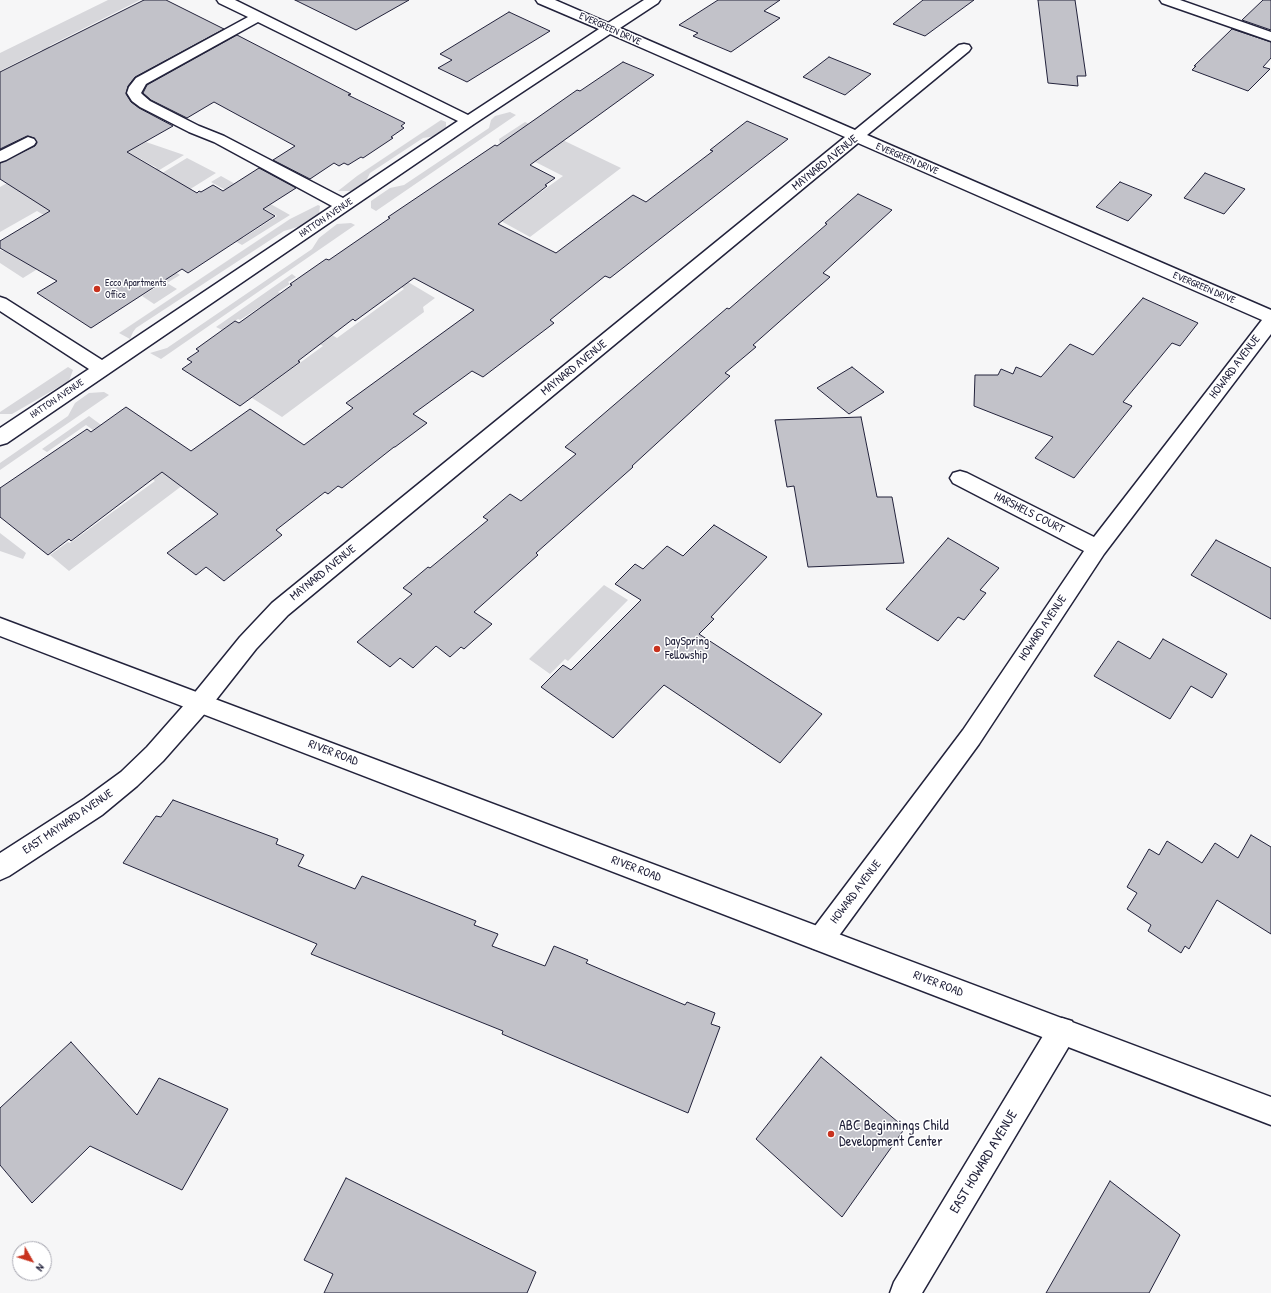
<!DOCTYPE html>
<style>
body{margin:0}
#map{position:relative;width:1271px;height:1293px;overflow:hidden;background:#f6f6f7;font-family:"Patrick Hand",sans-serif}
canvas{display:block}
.north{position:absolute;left:12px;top:1241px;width:40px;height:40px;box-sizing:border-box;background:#fff;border:1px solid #a7a7b1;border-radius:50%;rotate:129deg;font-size:11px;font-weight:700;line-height:16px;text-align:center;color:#22223b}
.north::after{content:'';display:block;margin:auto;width:14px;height:18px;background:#c8321e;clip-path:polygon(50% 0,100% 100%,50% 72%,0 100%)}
</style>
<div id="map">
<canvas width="1271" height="1293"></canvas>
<div class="north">N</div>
</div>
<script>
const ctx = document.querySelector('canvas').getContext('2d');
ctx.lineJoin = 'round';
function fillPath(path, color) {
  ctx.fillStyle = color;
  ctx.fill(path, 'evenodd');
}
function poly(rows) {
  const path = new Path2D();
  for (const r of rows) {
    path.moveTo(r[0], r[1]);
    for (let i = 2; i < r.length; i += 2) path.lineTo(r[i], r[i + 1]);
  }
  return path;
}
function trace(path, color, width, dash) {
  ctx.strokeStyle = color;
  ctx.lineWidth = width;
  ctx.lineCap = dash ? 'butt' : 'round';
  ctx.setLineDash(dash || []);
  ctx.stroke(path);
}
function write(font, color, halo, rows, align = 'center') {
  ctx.font = font + ' "Patrick Hand",sans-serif';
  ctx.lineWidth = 3;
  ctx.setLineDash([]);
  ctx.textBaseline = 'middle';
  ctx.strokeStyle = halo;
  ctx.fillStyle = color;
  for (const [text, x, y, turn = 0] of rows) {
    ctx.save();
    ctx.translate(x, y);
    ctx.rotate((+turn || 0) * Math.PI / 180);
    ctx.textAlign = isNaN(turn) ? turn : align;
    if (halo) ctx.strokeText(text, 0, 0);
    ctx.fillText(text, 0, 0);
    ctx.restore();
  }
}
const green = poly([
 [108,0,140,0,49,46,97,73,90,77,41,50,0,71,0,53],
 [510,112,516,115,376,211,371,208,371,201,390,188,404,185,489,128,491,120,495,116],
 [441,120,446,122,446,129,436,136,423,138,370,173,365,183,353,191,338,191,357,176],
 [525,122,621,168,530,237,501,221,563,176,500,144,499,139],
 [128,140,139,146,146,142,184,155,143,180,75,234,37,211,0,232,0,187,50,159,143,176,157,168,124,150],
 [187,158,216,173,128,228,144,184],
 [221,176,290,215,242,245,235,241,242,237,243,238,277,216,251,201,247,202,211,182],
 [318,205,320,206,319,214,301,226,284,231,136,328,133,332,130,339,119,333,290,219],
 [351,223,355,225,161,359,150,353,167,348,312,249,319,238,337,224],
 [40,229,73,247,23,278,0,263,0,250,4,251],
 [158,261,180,275,167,283,177,289,154,304,142,296,161,284],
 [292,274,296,277,288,282,290,284,278,292,282,294,274,300,337,338,404,289,401,287,408,282,435,298,423,307,424,312,282,417,252,398,323,346,260,307,240,320,238,319,222,330,216,327],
 [68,367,73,370,69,381,12,414,0,414,0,412],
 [104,392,109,395,0,470,0,463,68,416,75,403,89,393],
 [89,416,183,485,69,571,50,555,68,542,70,543,155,481,111,448,114,445,86,425,47,452,42,449],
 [0,533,26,553,23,559,0,551],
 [604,585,628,600,568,661,565,659,550,674,529,659]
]);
const building = poly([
 [144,0,166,0,224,29,135,77,128,86,126,94,131,102,139,108,173,126,127,152,197,193,199,191,201,192,213,185,223,191,259,168,296,188,263,209,275,216,188,273,182,269,91,328,37,293,57,281,0,248,0,241,50,211,0,179,0,163,35,146,37,143,34,138,27,136,0,149,0,72,144,0],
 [295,0,409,0,356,30,295,0],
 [718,0,780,0,764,11,780,18,731,52,693,36,698,33,679,25,718,0],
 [923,0,974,0,925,36,893,24,923,0],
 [1038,0,1075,0,1086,76,1077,76,1078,86,1048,83,1038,0],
 [1263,0,1271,0,1271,30,1242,20,1263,0],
 [509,12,550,31,467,82,438,68,452,60,440,54,509,12],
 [1232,29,1271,42,1271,58,1263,67,1270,69,1248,91,1192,70,1196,66,1194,66,1232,29],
 [237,35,351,94,348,95,405,123,401,126,404,128,391,137,393,138,363,158,361,157,348,165,344,163,339,166,334,163,310,179,273,160,295,146,214,102,187,118,151,100,143,93,147,85,237,35],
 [829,57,871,74,845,95,803,77,829,57],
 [623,62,654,75,530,165,555,178,545,185,547,186,498,224,556,253,633,195,646,202,713,151,710,150,747,121,788,139,610,278,605,276,550,320,554,323,483,377,472,371,413,414,427,423,395,447,394,447,342,488,338,486,328,494,325,492,276,530,282,535,224,581,206,567,196,575,167,553,218,514,162,472,71,541,69,539,48,555,0,517,0,488,87,429,91,432,126,407,191,451,250,409,304,445,353,408,346,403,474,310,414,278,355,321,353,319,298,361,300,362,240,406,182,369,192,362,187,359,199,351,196,349,235,321,239,323,292,285,290,284,326,259,329,260,390,218,388,217,495,145,497,146,577,90,580,91,623,62],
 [1205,173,1245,189,1224,214,1184,198,1205,173],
 [1120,182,1152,195,1128,221,1096,207,1120,182],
 [858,194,892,210,823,273,830,277,753,345,756,347,725,373,730,376,632,466,633,467,536,553,538,555,474,612,492,624,464,649,461,647,450,657,436,646,413,668,400,658,390,667,357,642,412,594,403,588,428,567,430,568,488,520,483,517,510,494,521,501,576,454,565,447,727,308,729,309,827,224,825,223,858,194],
 [1143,298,1198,323,1180,346,1172,343,1123,402,1132,406,1074,478,1035,458,1053,437,974,406,975,375,998,375,1001,369,1013,374,1016,367,1041,377,1070,344,1093,355,1143,298],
 [852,367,884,392,849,414,817,388,852,367],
 [861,417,877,497,892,497,904,563,808,567,794,486,787,487,775,420,861,417],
 [714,525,767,557,711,617,714,619,699,634,822,714,780,763,664,685,613,738,541,687,563,665,571,670,641,600,615,584,635,564,643,569,667,546,683,556,714,525],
 [948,538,999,568,980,590,986,593,964,620,958,617,938,641,886,609,948,538],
 [1216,540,1271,568,1271,619,1191,575,1216,540],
 [1163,639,1227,674,1212,698,1191,686,1170,719,1094,676,1118,641,1150,659,1163,639],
 [173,800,278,839,276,844,304,855,298,866,355,889,362,876,476,921,474,925,498,934,492,946,545,966,554,946,588,960,586,963,621,978,685,1005,687,1002,715,1013,711,1024,720,1027,688,1113,502,1034,503,1031,311,954,317,944,123,863,156,816,161,817,173,800],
 [1251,835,1271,847,1271,934,1217,900,1189,949,1185,946,1181,953,1148,931,1151,925,1127,909,1137,893,1127,887,1149,849,1159,855,1167,841,1202,863,1215,843,1238,858,1251,835],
 [71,1042,137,1115,159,1078,228,1109,182,1190,90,1146,32,1203,0,1165,0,1108,71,1042],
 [821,1057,905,1128,842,1217,756,1139,821,1057],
 [346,1178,536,1272,527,1293,324,1293,333,1274,304,1260,346,1178],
 [1110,1181,1180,1235,1149,1293,1046,1293,1110,1181]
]);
const minor = poly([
 [217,0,235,0,468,115,599,29,538,3,536,0,555,0,608,23,644,0,660,0,658,3,620,28,855,130,959,45,964,44,969,45,971,48,969,51,867,135,1271,310,1271,334,1104,554,979,744,830,948,821,951,812,948,808,939,812,930,963,730,1084,551,953,483,950,478,953,473,960,471,967,473,1094,537,1262,320,858,143,288,615,256,649,208,710,163,761,137,786,102,815,9,876,0,880,0,853,84,799,121,772,147,747,192,696,240,637,272,603,845,137,610,34,474,124,7,443,0,445,0,428,89,369,0,311,0,297,6,299,102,360,332,206,214,142,189,132,140,107,132,101,127,93,129,87,136,78,248,17,219,3,217,0],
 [258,22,458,121,343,198,224,136,199,126,150,101,143,95,141,93,146,84,258,22],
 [1160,0,1180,0,1271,32,1271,41,1162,3,1160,0],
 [28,137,34,139,36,142,34,145,6,160,0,162,0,151,28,137],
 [1062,1018,1072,1021,1075,1031,1072,1041,922,1293,890,1293,894,1282,1052,1021,1062,1018]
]);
const major = poly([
 [0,618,1271,1097,1271,1125,0,636,0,618]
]);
const markers = [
 [97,289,4,"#c8321e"],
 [657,649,4,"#c8321e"],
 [831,1134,4,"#c8321e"]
];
const farStreetnames = [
 ["EVERGREEN DRIVE",610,29,24],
 ["EVERGREEN DRIVE",907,159,23],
 ["HATTON AVENUE",326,218,-34],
 ["EVERGREEN DRIVE",1204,288,23],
 ["HATTON AVENUE",57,399,-34]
];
const farPoinames = [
 ["Ecco Apartments",105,283],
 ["Office",105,295]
];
const streetNames = [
 ["MAYNARD AVENUE",825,163,-39],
 ["HOWARD AVENUE",1235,367,-53],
 ["MAYNARD AVENUE",574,368,-39],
 ["HARSHELS COURT",1029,513,27],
 ["MAYNARD AVENUE",323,573,-39],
 ["HOWARD AVENUE",1043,628,-56],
 ["RIVER ROAD",333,753,21],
 ["EAST MAYNARD AVENUE",68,822,-34],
 ["RIVER ROAD",636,869,21],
 ["HOWARD AVENUE",856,892,-53],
 ["RIVER ROAD",938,984,21]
];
const poiNames = [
 ["DaySpring",665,642],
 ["Fellowship",665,656]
];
const nearPoinames = [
 ["ABC Beginnings Child",839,1126],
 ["Development Center",839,1142]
];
const nearStreetnames = [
 ["EAST HOWARD AVENUE",984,1162,-59]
];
fillPath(green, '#d7d7db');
fillPath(building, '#c2c2c9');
trace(building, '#22223b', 1);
trace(minor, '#22223b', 3);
trace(major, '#22223b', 3);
fillPath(minor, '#fff');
fillPath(major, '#fff');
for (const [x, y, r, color] of markers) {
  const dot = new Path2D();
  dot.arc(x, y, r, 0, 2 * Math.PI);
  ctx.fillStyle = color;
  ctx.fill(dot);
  trace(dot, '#fff', 1.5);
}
write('10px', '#22223b', '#fff', farStreetnames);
write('10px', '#22223b', '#fff', farPoinames, 'left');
write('12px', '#22223b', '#fff', streetNames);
write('12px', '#22223b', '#fff', poiNames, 'left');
write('14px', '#22223b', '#fff', nearPoinames, 'left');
write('14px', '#22223b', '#fff', nearStreetnames);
</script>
